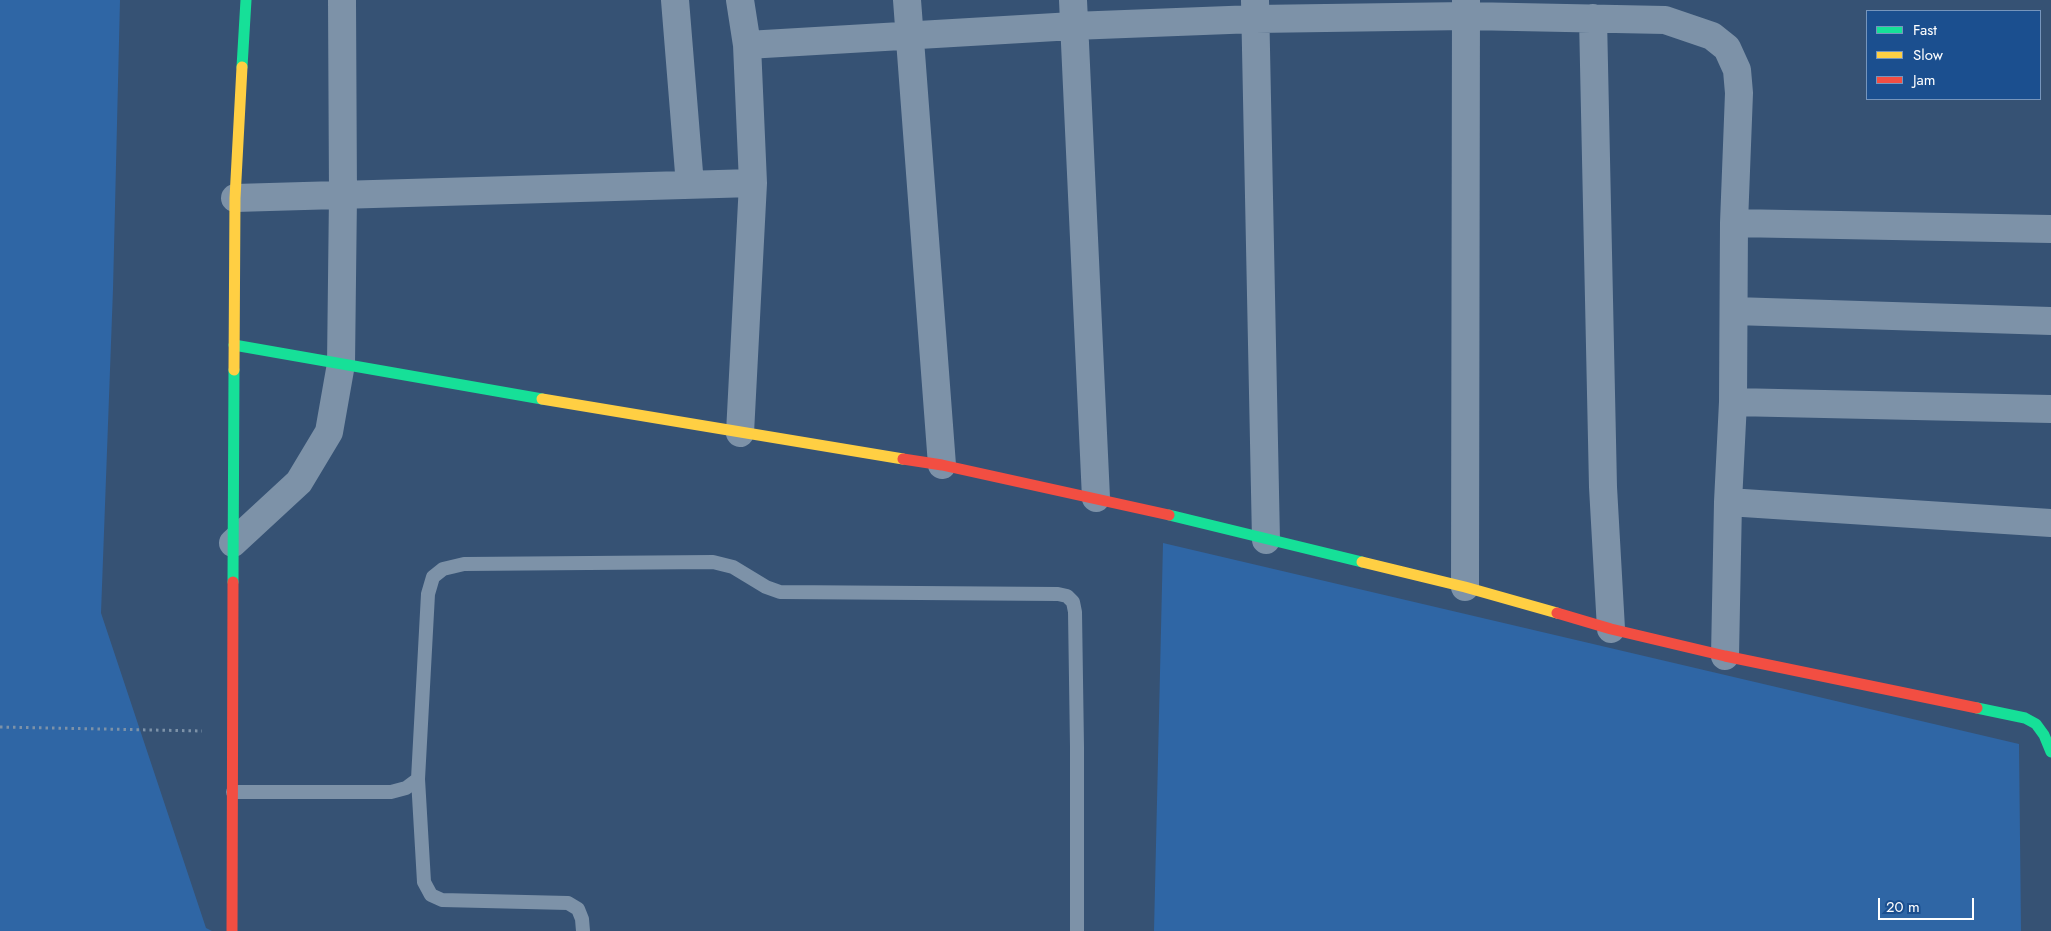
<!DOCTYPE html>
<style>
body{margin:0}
#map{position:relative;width:2051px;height:931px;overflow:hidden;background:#365274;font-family:Jost,sans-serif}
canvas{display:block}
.legend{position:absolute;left:1866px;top:10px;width:175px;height:90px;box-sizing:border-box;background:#1b4f8f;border:1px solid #7695bc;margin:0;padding:6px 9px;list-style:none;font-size:15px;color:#fff}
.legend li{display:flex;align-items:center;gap:10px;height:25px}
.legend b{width:25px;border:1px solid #7695bc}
.scale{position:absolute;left:1878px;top:898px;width:96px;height:22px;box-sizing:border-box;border:2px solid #fff;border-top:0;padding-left:6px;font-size:15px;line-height:18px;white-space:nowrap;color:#fff;-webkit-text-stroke:4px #1b4f8f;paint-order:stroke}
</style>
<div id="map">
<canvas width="2051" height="931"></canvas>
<ul class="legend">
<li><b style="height:6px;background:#16e098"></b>Fast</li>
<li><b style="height:6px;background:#ffcf43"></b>Slow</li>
<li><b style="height:6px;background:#f24e42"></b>Jam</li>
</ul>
<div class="scale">20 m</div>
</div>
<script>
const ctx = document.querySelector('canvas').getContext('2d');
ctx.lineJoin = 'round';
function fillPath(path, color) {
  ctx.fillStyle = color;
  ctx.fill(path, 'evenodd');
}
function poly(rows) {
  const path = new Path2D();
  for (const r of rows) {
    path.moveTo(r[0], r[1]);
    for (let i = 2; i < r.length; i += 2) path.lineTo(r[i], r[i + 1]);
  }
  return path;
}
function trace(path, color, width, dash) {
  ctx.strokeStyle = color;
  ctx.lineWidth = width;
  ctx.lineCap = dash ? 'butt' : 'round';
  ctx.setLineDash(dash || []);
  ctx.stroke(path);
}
const green = poly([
 [0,0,120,0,113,289,101,613,206,928,212,931,0,931],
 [1163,543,2019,744,2021,931,1154,931]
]);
const path = poly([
 [0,727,202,731]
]);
const lane = poly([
 [418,779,424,882,431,895,442,900,568,903,578,909,582,919,583,931],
 [233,792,391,792,406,788,418,779,428,594,433,577,443,569,464,564,713,562,733,567,766,587,780,592,1058,594,1067,596,1073,602,1075,612,1077,747,1077,931]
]);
const street = poly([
 [675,0,690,185],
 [907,0,942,465],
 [1073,0,1096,498],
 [1255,0,1266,540],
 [1593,18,1603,487,1611,629],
 [747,45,1073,26,1255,19,1467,16,1665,20,1712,36,1727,48,1737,70,1739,93,1734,223,1733,402,1728,502,1725,656],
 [235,198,753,183],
 [1734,223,2051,229],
 [1734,311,2051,321],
 [1733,402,2051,409],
 [740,433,753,183,747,45,740,0],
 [1728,502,2051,523],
 [233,543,299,482,329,432,341,364,343,195,342,0],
 [1465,587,1466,0]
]);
const fast = poly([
 [242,67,246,0],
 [234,345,542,399],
 [1169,515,1362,562],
 [233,582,234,370],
 [1977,708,2025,718,2036,724,2044,735,2051,752]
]);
const slow = poly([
 [234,370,235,198,242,67],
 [542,399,903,459],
 [1362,562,1465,587,1557,613]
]);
const jam = poly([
 [903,459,942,465,1169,515],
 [1557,613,1611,629,1725,656,1977,708],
 [232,931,233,582]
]);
fillPath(green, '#2f66a5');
trace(path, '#7d92a8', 3, [2.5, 4]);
trace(lane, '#7d92a8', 14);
trace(street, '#7d92a8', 28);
trace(fast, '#16e098', 11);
trace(slow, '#ffcf43', 11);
trace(jam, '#f24e42', 11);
</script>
